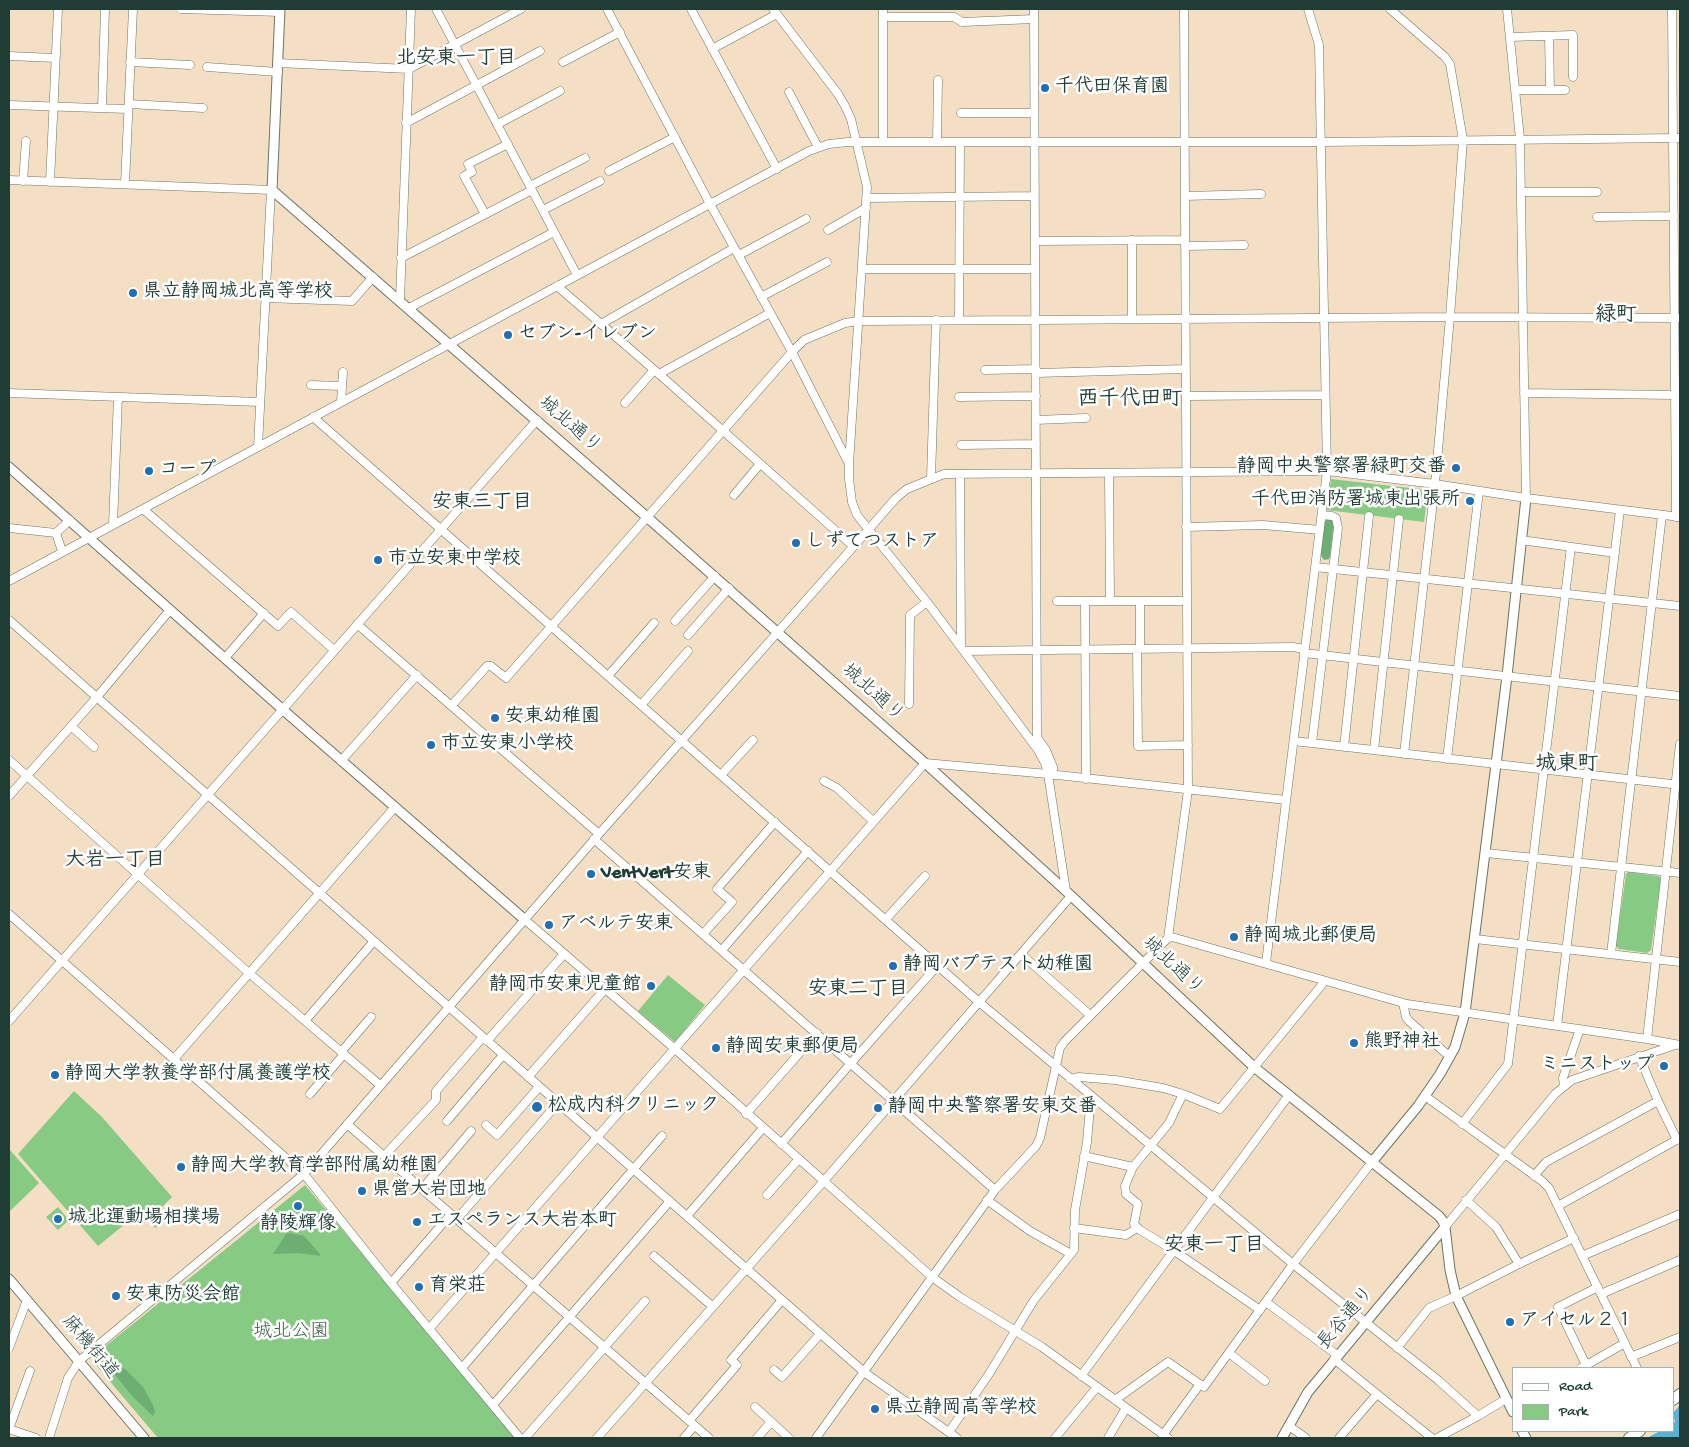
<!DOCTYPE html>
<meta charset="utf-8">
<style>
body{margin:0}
#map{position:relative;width:1689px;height:1447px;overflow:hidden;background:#f5dfc4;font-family:"Gochi Hand",sans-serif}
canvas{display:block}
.frame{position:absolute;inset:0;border:10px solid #1f3d34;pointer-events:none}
.legend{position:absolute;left:1512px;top:1367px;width:162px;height:65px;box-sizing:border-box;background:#fff;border:1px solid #a5b1ae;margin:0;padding:6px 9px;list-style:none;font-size:15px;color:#1f3d34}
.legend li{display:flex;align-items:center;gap:10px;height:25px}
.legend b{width:25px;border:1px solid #a5b1ae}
</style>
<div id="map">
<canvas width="1689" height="1447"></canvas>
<div class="frame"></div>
<ul class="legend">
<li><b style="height:6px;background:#fff"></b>Road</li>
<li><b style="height:14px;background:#87ca84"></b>Park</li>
</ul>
</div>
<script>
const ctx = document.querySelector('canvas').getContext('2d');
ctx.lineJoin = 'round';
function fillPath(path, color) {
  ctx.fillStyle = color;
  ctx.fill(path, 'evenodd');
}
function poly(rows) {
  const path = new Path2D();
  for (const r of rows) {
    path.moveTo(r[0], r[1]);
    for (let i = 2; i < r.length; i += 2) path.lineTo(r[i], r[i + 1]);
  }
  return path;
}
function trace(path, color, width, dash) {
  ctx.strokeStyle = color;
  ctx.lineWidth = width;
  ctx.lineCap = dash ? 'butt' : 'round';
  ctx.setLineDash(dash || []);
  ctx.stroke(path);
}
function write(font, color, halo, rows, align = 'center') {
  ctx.font = font + ' "Gochi Hand","Klee One",sans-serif';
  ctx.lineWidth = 5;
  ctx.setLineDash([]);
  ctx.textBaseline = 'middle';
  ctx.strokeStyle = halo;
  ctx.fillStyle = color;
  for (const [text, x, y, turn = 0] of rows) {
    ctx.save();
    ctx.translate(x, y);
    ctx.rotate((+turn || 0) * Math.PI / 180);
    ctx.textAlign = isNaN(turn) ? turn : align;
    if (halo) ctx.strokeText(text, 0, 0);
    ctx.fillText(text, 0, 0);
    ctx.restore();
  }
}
const green = poly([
 [1331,479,1428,490,1424,522,1327,510],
 [1628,872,1658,876,1661,879,1651,950,1647,953,1619,949,1616,946,1626,874],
 [668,975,705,1005,675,1042,638,1011],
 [74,1091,102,1117,172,1197,155,1214,162,1222,155,1228,140,1212,98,1246,18,1154],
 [9,1149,39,1183,9,1212],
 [305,1185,516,1438,158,1438,96,1365,97,1353],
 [58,1207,69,1220,58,1230,46,1217]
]);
const forest = poly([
 [1330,518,1334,522,1330,556,1329,559,1324,560,1320,554,1325,521],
 [290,1233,304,1236,320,1254,320,1256,299,1253,273,1254,286,1234],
 [111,1366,117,1366,125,1369,143,1387,153,1405,155,1412,153,1416,134,1398,110,1369]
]);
const water = poly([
 [1680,1405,1680,1438,1647,1438,1660,1431,1673,1431,1673,1423,1675,1422,1673,1413]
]);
const minor = poly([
 [181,9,280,12],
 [436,9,577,275],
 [607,9,710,204,792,352,848,462],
 [691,9,777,169],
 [773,9,838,94,845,106,851,119,867,187,849,464,849,479,852,502,857,515,927,602,1038,750,1045,763,1048,774,1066,891],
 [883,9,883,142],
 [1034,9,1037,737,1046,750,1053,767,1053,775],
 [1390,9,1445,57,1450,64,1463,140,1450,317,1435,484,1404,754],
 [1507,9,1520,139,1526,498],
 [1672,9,1676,517],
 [883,17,954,17,962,22,1034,19],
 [1549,36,1550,90],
 [1510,37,1573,35,1573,77],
 [712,49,777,14],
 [9,56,55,58],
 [130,62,190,65],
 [563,62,620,32],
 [278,63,409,69,521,9],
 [207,67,278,72],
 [1515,90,1565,90],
 [789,92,818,147],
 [129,104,203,108],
 [9,105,128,109],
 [102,108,105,9],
 [961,113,1034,113],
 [406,123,540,51],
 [498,124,560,91],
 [937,142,938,80],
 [609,171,675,137],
 [9,180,272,190],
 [23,181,26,141],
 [50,182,58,9],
 [125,184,133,9],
 [530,186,585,158],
 [1521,192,1597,192],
 [1185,196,1261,194],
 [867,198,1034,196],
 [543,210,600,181],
 [485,214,464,176,472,172,468,164,508,144],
 [1597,217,1674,216],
 [828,230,866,208],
 [1132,240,1132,319],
 [1035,241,1185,240],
 [1185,246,1244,245],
 [739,255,806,219],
 [401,258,532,190],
 [863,269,1035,269],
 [557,286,659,374,853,546],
 [761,297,827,262],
 [265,298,352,301,373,277],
 [400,300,411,9],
 [409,308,554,232],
 [959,320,960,143],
 [601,324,734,248],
 [985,370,1036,369],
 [1036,373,1186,369],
 [659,374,770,313],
 [311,385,342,386],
 [9,393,260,402],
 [1524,393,1675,395],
 [1186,396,1325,395],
 [959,397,1036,396],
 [341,402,343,372],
 [625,403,654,370],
 [313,417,979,1002,1293,1264,1438,1380,1478,1416,1437,1438],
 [1036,420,1086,418],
 [961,445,1036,444],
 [258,447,271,190],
 [960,474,961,647],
 [1109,474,1110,601],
 [931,478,936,320],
 [734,495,760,464],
 [143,509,278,626,291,612,334,650],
 [113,525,118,397],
 [1186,527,1263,525,1320,530],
 [9,528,56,533,70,520],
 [56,533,62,551],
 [1521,540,1615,553],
 [1315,567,1680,606],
 [9,581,710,204,809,151,829,144,848,142,1321,142,1680,138],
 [1057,601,1187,601],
 [1085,601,1086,779],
 [1140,601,1140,649],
 [9,620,864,1372,957,1438],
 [675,621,715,576],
 [357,624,599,834],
 [688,635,729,588],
 [1137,649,1138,746,1188,745],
 [964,651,1293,647,1304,649],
 [1304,653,1680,696],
 [225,658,264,613],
 [608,676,654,623],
 [909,704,910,615,927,602],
 [452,705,487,666,491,666,506,678,792,352,804,340,845,323,859,321,1036,320,1450,317,1680,318],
 [641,705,688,651],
 [71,726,94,747],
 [1294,741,1680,785],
 [1312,743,1338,528,1336,518,1332,516,1322,515],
 [1344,747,1369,516],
 [1374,750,1399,519],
 [1447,759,1479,491],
 [9,760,249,973,380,1085],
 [341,761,417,675],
 [721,775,753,740],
 [824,781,837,788,873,821],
 [9,796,97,697,170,610],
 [594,839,995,1190],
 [1486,853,1680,873],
 [9,914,304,1174,391,1283,520,1438],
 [524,919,675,1049,932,1277,960,1297,1042,1347,1168,1438],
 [886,919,925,876],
 [703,934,732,902,717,889,775,822],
 [1168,938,1188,790,1184,9],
 [1475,939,1680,962],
 [722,950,808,851],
 [1021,954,1090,1015],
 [1611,954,1662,515],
 [1266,963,1327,471,1319,45,1308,9],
 [1403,1003,1406,1017,1409,1021,1450,1057],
 [9,1021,537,420],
 [305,1021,374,941],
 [1557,1026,1620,510],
 [1647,1039,1680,744],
 [487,1041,564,954],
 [341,1052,371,1017],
 [1639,1056,1658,1101,1677,1140],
 [174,1059,395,807],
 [528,1077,605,989],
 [1070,1079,1079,1077,1115,1080,1163,1088,1183,1094,1220,1109,1325,981],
 [1564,1086,1563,1078,1565,1072,1580,1029],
 [310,1094,344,1054],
 [1183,1094,1169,1123,1133,1167,1125,1186,1126,1194,1138,1204,1134,1224,1140,1230,1173,1250,1260,1310],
 [1425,1096,1542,1181,1549,1188,1637,1368],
 [746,1114,817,1033],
 [447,1121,503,1055],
 [347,1124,709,1438],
 [1462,1124,1508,1064,1571,547],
 [486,1125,497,1135,539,1087],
 [781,1144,851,1063,938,965],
 [384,1156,436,1100,436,1091,483,1037],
 [1084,1156,1133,1167],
 [1534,1176,1546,1162,1658,1101],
 [422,1189,471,1131],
 [767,1195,798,1160],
 [987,1200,1030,1231,1071,1254],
 [1466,1200,1496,1227,1519,1264],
 [1558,1206,1680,1138],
 [687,1216,763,1128],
 [457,1219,558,1103],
 [1445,1227,1555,1094,1572,1080,1675,1045],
 [1074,1228,1126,1235,1137,1228],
 [654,1256,712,1306],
 [1582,1256,1680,1214],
 [391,1283,451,1214],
 [1601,1294,1680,1260],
 [1266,1302,1337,1355],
 [429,1329,925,763,1048,774,1286,800],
 [9,1348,27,1300],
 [1397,1348,1429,1308,1456,1296,1519,1264,1574,1238],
 [1229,1353,1265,1381],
 [1631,1357,1680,1337],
 [1334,1359,1377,1394],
 [1586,1365,1558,1307,1598,1287],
 [462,1368,662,1136],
 [1581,1368,1625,1343],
 [774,1370,782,1377,820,1334],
 [1081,1376,1289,1095],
 [1115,1400,1168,1362,1204,1387,1293,1264,1372,1162],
 [493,1405,670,1201],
 [755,1407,789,1438],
 [1478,1416,1506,1399],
 [689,1421,737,1365,731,1360,782,1300],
 [1289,1426,1306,1438],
 [9,1429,30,1371],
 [9,1429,36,1438],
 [949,1432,989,1374,1034,1300,1074,1250,1075,1210,1087,1142,1090,1107,1095,1099],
 [1163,1435,1200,1384],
 [49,1438,68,1378,79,1361,304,1174,599,834,869,529,896,498,907,489,944,474,1327,471,1435,484,1526,498,1680,517],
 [525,1438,645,1301],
 [597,1438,823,1182,1071,896],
 [684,1438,694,1426],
 [757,1438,771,1422],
 [816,1438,995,1190,1036,1146,1040,1138,1060,1048,1065,1041,1168,938,1172,937,1407,1004,1647,1039,1680,1045],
 [1055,1438,1097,1387],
 [1108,1438,1126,1408],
 [1339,1438,1377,1394,1432,1438]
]);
const tertiary = poly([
 [280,9,272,190,648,518,925,763,1066,891,1254,1067,1439,1216,1443,1221,1445,1227,1450,1270,1456,1296,1513,1412],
 [9,467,282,709,524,919],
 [1372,1162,1418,1106,1440,1074,1455,1047,1465,1013,1507,676,1526,498],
 [9,1279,144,1438],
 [1522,1431,1526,1438],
 [1282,1438,1308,1392,1445,1227]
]);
const secondary = poly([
 [1673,1400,1680,1394],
 [1629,1438,1640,1431]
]);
const markers = [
 [1045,88,5,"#1f6fb2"],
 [133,293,5,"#1f6fb2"],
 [508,335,5,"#1f6fb2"],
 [1456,468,5,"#1f6fb2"],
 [149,471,5,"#1f6fb2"],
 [1470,501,5,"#1f6fb2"],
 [796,543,5,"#1f6fb2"],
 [378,560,5,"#1f6fb2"],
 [495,718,5,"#1f6fb2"],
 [431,745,5,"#1f6fb2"],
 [591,874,5,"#1f6fb2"],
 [549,925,5,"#1f6fb2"],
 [1234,937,5,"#1f6fb2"],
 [893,966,5,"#1f6fb2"],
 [651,986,5,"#1f6fb2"],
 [1354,1043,5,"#1f6fb2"],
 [716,1048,5,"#1f6fb2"],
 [1664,1066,5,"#1f6fb2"],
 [55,1075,5,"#1f6fb2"],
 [537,1107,6,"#1f6fb2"],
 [878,1108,5,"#1f6fb2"],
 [181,1167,5,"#1f6fb2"],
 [362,1191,5,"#1f6fb2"],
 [298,1206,5,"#1f6fb2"],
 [58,1219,5,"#1f6fb2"],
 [417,1222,5,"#1f6fb2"],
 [419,1287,5,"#1f6fb2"],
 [116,1296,5,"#1f6fb2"],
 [1510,1322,5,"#1f6fb2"],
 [875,1409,5,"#1f6fb2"]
];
const poiNames = [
 ["千代田保育園",1055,88],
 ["県立静岡城北高等学校",143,293],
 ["セブン-イレブン",518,335],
 ["静岡中央警察署緑町交番",1446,468,"right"],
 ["コープ",159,471],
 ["千代田消防署城東出張所",1460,501,"right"],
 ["しずてつストア",806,543],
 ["市立安東中学校",388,560],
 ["安東幼稚園",505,718],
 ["市立安東小学校",441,745],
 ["VentVert安東",601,874],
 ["アベルテ安東",559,925],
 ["静岡城北郵便局",1244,937],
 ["静岡バプテスト幼稚園",903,966],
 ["静岡市安東児童館",641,986,"right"],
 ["熊野神社",1364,1043],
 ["静岡安東郵便局",726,1048],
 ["ミニストップ",1654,1066,"right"],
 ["静岡大学教養学部付属養護学校",65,1075],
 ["松成内科クリニック",548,1107],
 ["静岡中央警察署安東交番",888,1108],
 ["静岡大学教育学部附属幼稚園",191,1167],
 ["県営大岩団地",372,1191],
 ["城北運動場相撲場",68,1219],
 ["エスペランス大岩本町",427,1222],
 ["静陵輝像",298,1225,"center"],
 ["育栄荘",429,1287],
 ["安東防災会館",126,1296],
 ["アイセル２１",1520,1322],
 ["県立静岡高等学校",885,1409]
];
const streetNames = [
 ["城北通り",569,426,41],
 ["城北通り",872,694,42],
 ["城北通り",1172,967,43],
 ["長谷通り",1347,1319,-50],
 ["麻機街道",89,1348,50]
];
const parkNames = [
 ["城北公園",291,1333]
];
const neighbourhoodNames = [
 ["北安東一丁目",456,60],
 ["安東三丁目",482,504],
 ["大岩一丁目",115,862],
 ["安東二丁目",858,991],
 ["安東一丁目",1214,1247]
];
const quarterNames = [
 ["緑町",1616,317],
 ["西千代田町",1130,401],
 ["城東町",1567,766]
];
fillPath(green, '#87ca84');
fillPath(forest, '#6dae72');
fillPath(water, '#57b1d4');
trace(minor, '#6a7666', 9);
trace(tertiary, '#6a7666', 11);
trace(secondary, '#6a7666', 12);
trace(minor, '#fff', 8);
trace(tertiary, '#fff', 9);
trace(secondary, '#fff', 10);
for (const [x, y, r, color] of markers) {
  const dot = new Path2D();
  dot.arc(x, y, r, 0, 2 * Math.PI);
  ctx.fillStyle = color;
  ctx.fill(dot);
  trace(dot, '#fff', 2);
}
write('bold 19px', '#1f3d34', '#fff', poiNames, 'left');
write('19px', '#1f3d34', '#fff', streetNames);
write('19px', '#396048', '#fff', parkNames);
write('bold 20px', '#1f3d34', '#fff', neighbourhoodNames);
write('bold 21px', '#1f3d34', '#fff', quarterNames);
</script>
